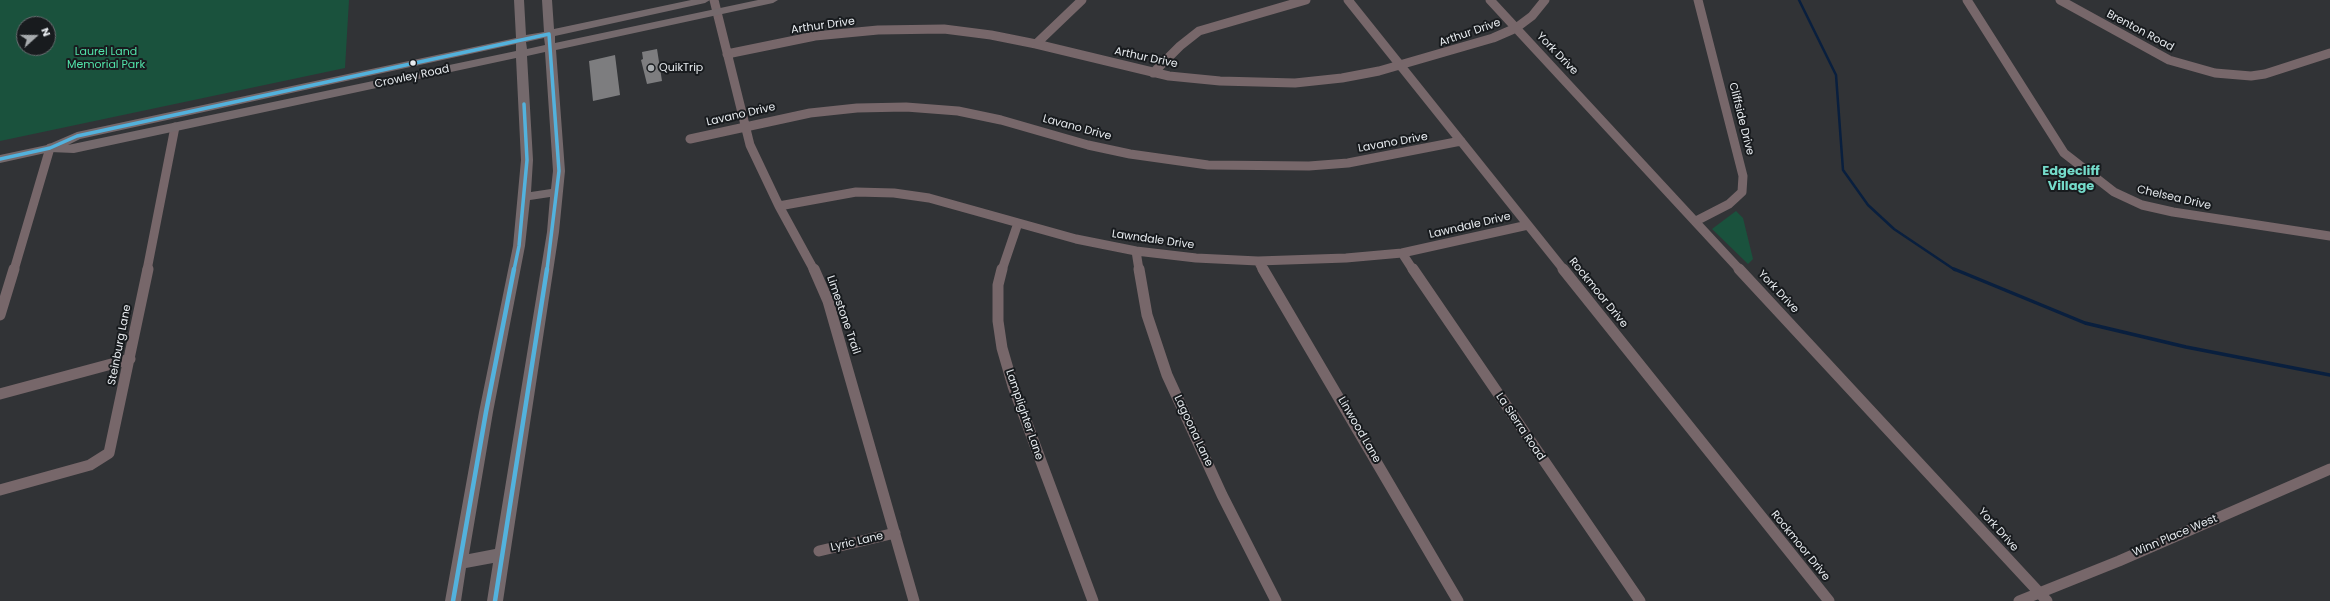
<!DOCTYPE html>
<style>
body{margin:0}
#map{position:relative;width:2330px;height:601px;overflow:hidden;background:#313336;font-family:Poppins,sans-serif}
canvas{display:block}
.north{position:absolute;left:16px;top:16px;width:40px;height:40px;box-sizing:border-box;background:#181b1e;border:1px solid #6b6e72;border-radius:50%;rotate:69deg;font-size:11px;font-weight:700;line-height:16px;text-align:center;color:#e7ebef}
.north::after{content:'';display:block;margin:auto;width:14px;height:18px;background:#a7abae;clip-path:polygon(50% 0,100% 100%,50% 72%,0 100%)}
</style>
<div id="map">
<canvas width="2330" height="601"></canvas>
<div class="north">N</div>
</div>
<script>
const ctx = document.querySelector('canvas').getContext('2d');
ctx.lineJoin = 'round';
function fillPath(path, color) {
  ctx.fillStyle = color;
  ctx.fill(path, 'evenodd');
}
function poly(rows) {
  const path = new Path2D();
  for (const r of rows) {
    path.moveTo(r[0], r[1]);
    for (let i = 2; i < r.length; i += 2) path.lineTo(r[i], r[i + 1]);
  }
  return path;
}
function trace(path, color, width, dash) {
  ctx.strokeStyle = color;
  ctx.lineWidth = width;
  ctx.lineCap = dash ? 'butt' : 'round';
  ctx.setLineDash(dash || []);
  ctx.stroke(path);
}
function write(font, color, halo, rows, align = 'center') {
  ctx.font = font + ' Poppins,sans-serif';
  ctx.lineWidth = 4;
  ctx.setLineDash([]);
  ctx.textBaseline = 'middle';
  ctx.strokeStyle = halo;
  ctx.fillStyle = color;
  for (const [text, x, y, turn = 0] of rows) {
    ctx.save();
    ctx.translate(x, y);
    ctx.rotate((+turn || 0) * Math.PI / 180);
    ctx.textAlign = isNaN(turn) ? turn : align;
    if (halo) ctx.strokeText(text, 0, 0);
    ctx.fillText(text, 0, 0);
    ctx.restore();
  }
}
const green = poly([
 [0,0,349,0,345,68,0,141],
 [24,24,48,24,48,48,24,48],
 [1736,211,1743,218,1753,259,1748,264,1712,229]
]);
const streamFar1 = poly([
 [1799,0,1836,75,1843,170,1868,205,1894,229,1955,270]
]);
const stream = poly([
 [1954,269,2085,323,2186,347,2330,375]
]);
const building = poly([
 [657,49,662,81,647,84,641,60,643,59,642,52],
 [615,55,620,95,593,101,589,61]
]);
const minorFar1 = poly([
 [714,0,750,145,779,206,814,270],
 [1348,0,1564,270],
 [1490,0,1740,270],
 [1967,0,2064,153,2114,192,2142,205,2173,212,2330,236],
 [2060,0,2169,60,2215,73,2251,76,2265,74,2330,53],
 [1036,44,1082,0],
 [727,54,815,36,878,30,944,29,991,35,1036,44,1169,76,1220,81,1295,83,1342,78,1379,71,1493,38,1516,28,1532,16,1545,0],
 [1153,73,1180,46,1199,31,1306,0],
 [690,139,810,113,857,108,906,107,958,111,1001,120,1088,145,1130,154,1208,165,1309,166,1348,163,1461,141],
 [779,206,856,192,894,193,929,198,1076,239,1136,251,1196,258,1258,261,1346,258,1402,253,1528,225],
 [1696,221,1729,204,1742,192,1743,176,1698,0],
 [1136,251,1139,270],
 [1402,253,1413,270],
 [1258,261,1263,270],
 [14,270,50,148],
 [147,270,175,127],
 [1002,270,1018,223]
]);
const minor = poly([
 [814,269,828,301,914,601],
 [1002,269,998,285,998,321,1002,348,1013,386,1093,601],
 [1139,269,1147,315,1167,375,1222,495,1276,601],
 [1263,269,1458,601],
 [1413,269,1640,601],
 [1563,269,1829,601],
 [1739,269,2047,601],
 [0,315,14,269],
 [0,394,130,359],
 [0,490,90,465,109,453,148,269],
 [819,551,895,533],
 [2019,601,2119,561,2330,469]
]);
const major = poly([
 [514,0,524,0,526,35,544,32,542,0,552,0,554,29,691,0,710,0,705,3,555,36,555,43,758,0,778,0,773,3,556,50,565,171,559,232,503,601,487,601,493,563,466,568,461,601,445,601,479,412,513,246,521,160,516,58,74,153,50,152,0,163,0,155,47,145,77,132,516,38,514,0],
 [544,38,545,45,527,49,526,42,544,38],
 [516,44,516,51,68,145,80,139,516,44],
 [545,52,553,171,551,189,531,192,533,160,527,56,545,52],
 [550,197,547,232,495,549,469,554,493,412,525,246,530,200,550,197]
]);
const bus1Far1 = poly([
 [0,159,50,148,77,136,549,34,559,171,547,270],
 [514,270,519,246,527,160,524,104]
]);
const bus1 = poly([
 [453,601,486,412,514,269],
 [495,601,547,269]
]);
const markers = [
 [413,63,3.5,"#e7ebef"],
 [651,68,4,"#a7abae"]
];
const streetNames = [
 ["Arthur Drive",823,26,-8],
 ["Brenton Road",2140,31,28],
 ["Arthur Drive",1470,33,-19],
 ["York Drive",1557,54,46],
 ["Arthur Drive",1146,58,12],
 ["Crowley Road",412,77,-12],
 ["Lavano Drive",741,115,-13],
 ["Cliffside Drive",1741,119,76],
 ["Lavano Drive",1077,128,15],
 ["Lavano Drive",1393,143,-10],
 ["Chelsea Drive",2174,198,13],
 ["Lawndale Drive",1470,226,-13],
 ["Lawndale Drive",1153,240,8],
 ["York Drive",1778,292,47],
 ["Rockmoor Drive",1598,293,51],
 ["Limestone Trail",843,315,71],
 ["Steinburg Lane",120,345,-79],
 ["Lamplighter Lane",1024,415,71],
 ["La Sierra Road",1520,427,56],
 ["Linwood Lane",1359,430,60],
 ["Lagoona Lane",1193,431,65],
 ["York Drive",1998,530,48],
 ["Winn Place West",2175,536,-23],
 ["Lyric Lane",857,542,-13],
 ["Rockmoor Drive",1800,546,51]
];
const parkNames = [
 ["Laurel Land",106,52],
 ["Memorial Park",106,65]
];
const poiNames = [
 ["QuikTrip",659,68]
];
const quarterNames = [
 ["Edgecliff",2071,172],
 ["Village",2071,187]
];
fillPath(green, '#1a523d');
trace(streamFar1, '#091f3e', 2.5);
trace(stream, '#091f3e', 3.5);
fillPath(building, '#7d7d7f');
trace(minorFar1, '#77676a', 9);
trace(minor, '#77676a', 11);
fillPath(major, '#74696c');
trace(bus1Far1, '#53b2dd', 3.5);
trace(bus1, '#53b2dd', 4.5);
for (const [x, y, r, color] of markers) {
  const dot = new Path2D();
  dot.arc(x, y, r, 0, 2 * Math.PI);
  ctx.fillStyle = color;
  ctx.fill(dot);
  trace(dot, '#181b1e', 1.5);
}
write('11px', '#e7ebef', '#181b1e', streetNames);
write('11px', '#51e3a9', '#181b1e', parkNames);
write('11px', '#e7ebef', '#181b1e', poiNames, 'left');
write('bold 13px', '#74dbca', '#181b1e', quarterNames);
</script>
